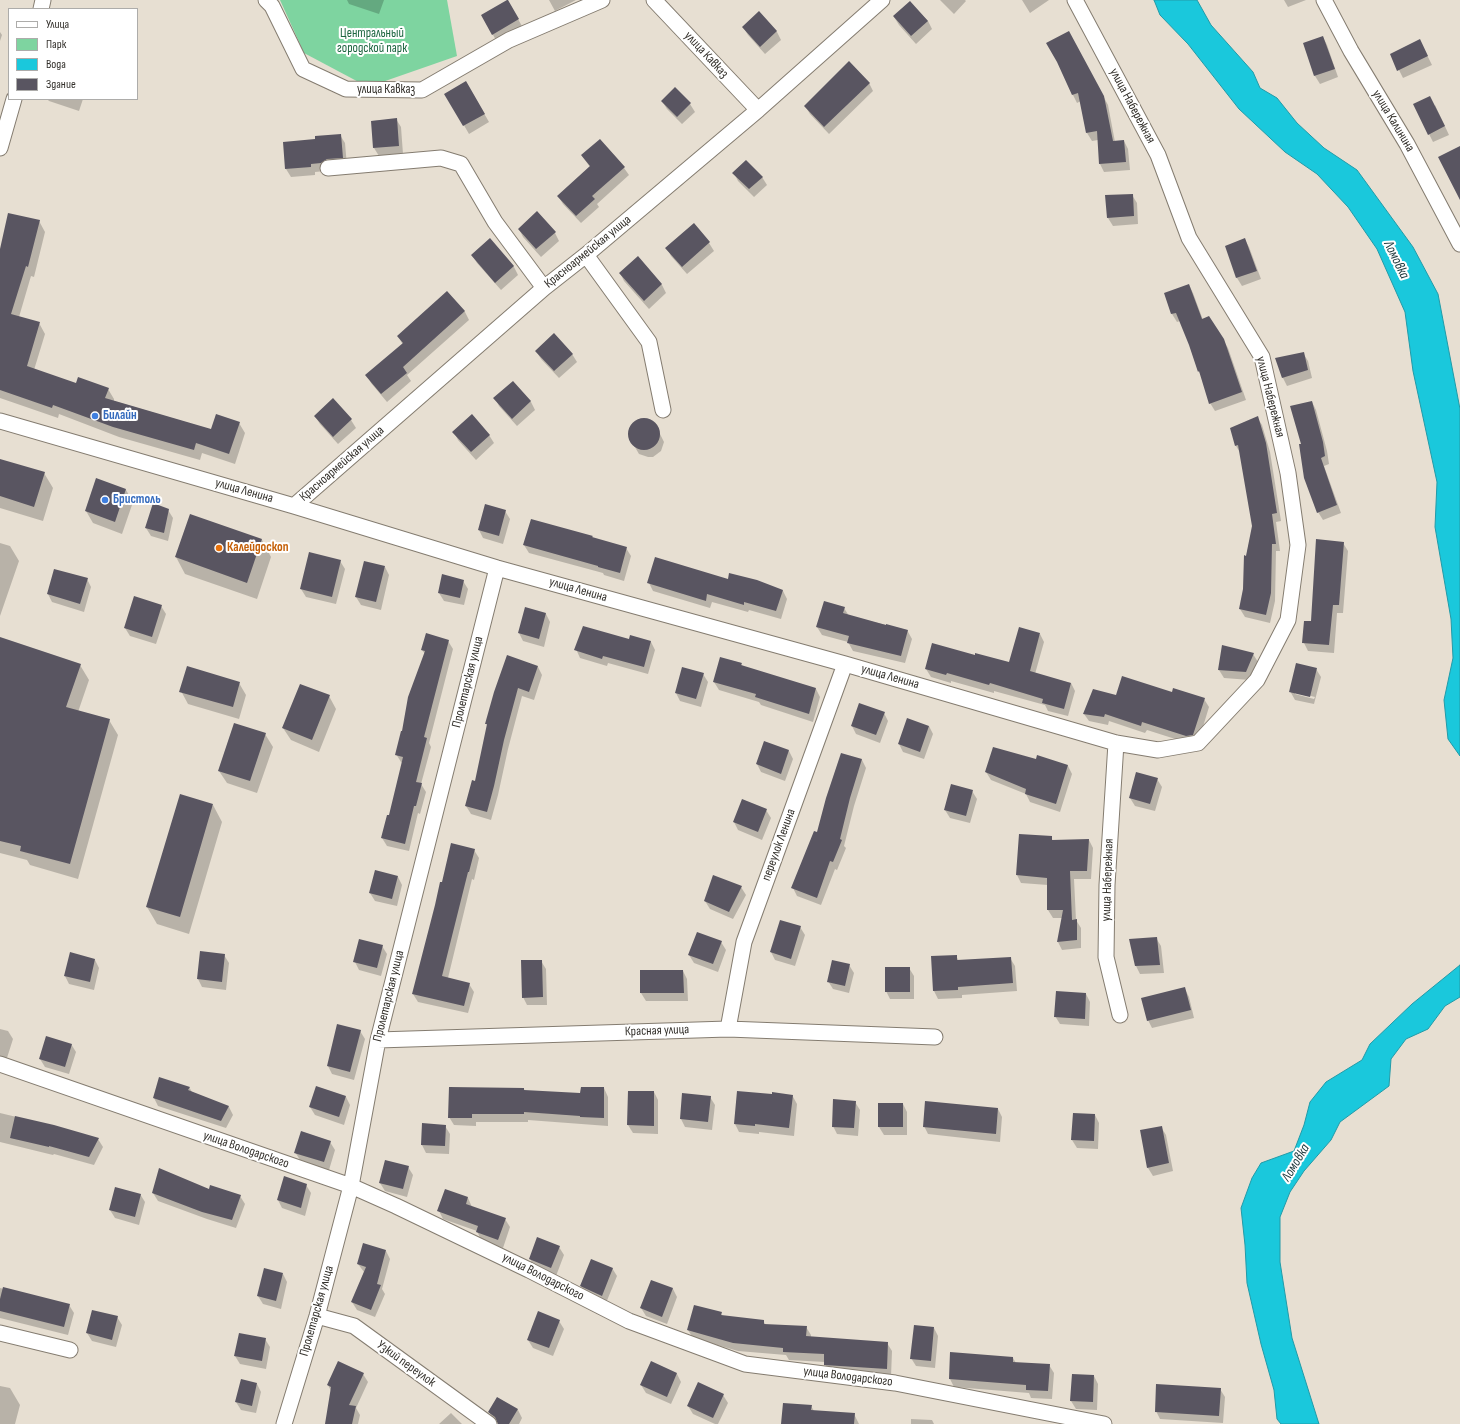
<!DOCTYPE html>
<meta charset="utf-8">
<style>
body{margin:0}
#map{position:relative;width:1460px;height:1424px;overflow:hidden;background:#e7dfd2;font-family:"Sofia Sans Condensed",sans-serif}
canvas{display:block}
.legend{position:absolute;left:8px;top:8px;width:130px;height:92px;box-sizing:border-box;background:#fff;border:1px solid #adacaa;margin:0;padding:5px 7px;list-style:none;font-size:12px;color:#33302b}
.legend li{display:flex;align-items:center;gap:8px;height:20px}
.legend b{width:20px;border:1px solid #adacaa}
</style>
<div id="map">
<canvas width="1460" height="1424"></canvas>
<ul class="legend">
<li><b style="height:5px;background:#fff"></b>Улица</li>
<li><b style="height:11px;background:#7ed4a0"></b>Парк</li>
<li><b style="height:11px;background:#1ac8dc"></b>Вода</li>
<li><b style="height:11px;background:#595561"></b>Здание</li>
</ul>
</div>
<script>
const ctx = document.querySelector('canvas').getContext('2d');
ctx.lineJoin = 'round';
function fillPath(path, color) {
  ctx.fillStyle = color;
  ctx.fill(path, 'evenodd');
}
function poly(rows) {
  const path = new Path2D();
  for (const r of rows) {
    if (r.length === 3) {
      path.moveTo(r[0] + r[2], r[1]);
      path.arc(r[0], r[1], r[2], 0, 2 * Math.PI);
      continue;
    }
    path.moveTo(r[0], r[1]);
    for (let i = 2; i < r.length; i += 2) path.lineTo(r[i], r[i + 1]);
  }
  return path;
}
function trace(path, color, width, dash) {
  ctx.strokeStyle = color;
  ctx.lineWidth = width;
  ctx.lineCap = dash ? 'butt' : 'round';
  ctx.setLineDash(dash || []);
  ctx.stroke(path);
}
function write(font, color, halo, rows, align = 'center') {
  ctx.font = font + ' "Sofia Sans Condensed",sans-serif';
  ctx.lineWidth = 4;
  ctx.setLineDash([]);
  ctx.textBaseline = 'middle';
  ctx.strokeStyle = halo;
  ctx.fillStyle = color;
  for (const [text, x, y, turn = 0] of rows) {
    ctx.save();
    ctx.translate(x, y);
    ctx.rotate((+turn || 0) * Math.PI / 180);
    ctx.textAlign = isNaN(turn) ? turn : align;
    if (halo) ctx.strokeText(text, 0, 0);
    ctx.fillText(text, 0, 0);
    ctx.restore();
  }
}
const green = poly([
 [280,0,447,0,457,56,368,87,304,53]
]);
const water = poly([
 [1154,0,1197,0,1211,25,1253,72,1260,88,1277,98,1297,123,1324,148,1357,170,1413,247,1438,294,1460,409,1460,756,1448,739,1444,700,1453,658,1451,619,1435,527,1437,482,1413,371,1405,312,1377,249,1348,207,1317,174,1285,152,1239,109,1188,44,1160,15,1154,0],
 [1460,965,1460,997,1445,1006,1428,1029,1406,1039,1391,1059,1389,1086,1340,1122,1331,1140,1304,1171,1290,1192,1280,1217,1280,1262,1292,1338,1319,1424,1281,1424,1277,1419,1274,1390,1261,1344,1247,1283,1245,1245,1241,1208,1252,1178,1261,1163,1294,1151,1304,1125,1310,1102,1326,1082,1362,1060,1370,1044,1412,1004,1460,965]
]);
const shadow = poly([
 [347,0,384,0,379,14,349,4],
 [549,0,576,0,555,11],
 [940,0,965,0,966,1,954,14],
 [1022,0,1049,0,1030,13],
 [1284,0,1306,0,1288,7],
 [508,1,523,28,497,42,482,15],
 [910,2,928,21,932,29,916,44,899,25,894,17],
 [759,12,777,32,781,40,765,54,748,35,743,27],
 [0,32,2,35,0,41],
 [1323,37,1327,45,1338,77,1320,84,1315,76,1304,44],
 [1073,40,1108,105,1115,142,1124,141,1128,149,1130,170,1104,172,1100,164,1098,140,1092,141,1087,133,1081,101,1077,103,1073,95],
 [1424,49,1432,65,1403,78,1391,54],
 [466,82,489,122,469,134,446,94],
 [869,83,873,91,829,134,810,114,805,106],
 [675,88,690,104,695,112,682,124,667,109,662,101],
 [47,99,83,99,79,111,49,101],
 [1435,105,1449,135,1433,142,1429,134],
 [396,119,401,127,403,154,379,156,374,148,372,121],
 [340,135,345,143,347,166,325,171,315,172,315,175,291,177,286,169,284,143,316,140],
 [582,156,624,168,629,175,597,204,599,207,581,223,563,204,558,196,590,167],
 [734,173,762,177,767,185,754,197,738,181],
 [1132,195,1137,203,1138,224,1113,226,1108,218],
 [39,221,45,232,34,277,31,276,19,317,39,323,45,334,34,370,77,384,108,389,114,399,114,401,212,430,239,423,245,433,235,464,202,453,200,460,119,437,59,414,58,418,0,398,0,253],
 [694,225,709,243,714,251,687,274,671,256,667,248],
 [519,229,555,233,559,241,541,257,523,237],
 [490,239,514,267,518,275,501,290,477,263,472,255],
 [1245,240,1249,247,1261,279,1242,286,1237,278,1226,246],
 [638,258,662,285,666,293,649,309,624,281,620,273],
 [1189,285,1193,293,1203,320,1223,340,1228,348,1246,400,1215,411,1210,403,1202,378,1199,371,1190,344,1180,321,1177,322,1172,314,1165,294],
 [447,292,465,312,469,320,407,375,411,381,387,402,371,383,367,375,403,345,398,336],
 [536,351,572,354,577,362,559,378,541,359],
 [1303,353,1308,361,1312,378,1287,386,1283,378,1277,359],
 [513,382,531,402,535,410,517,426,499,406,495,398],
 [333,400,351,420,356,428,338,444,320,424,315,416],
 [1312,402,1316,410,1327,451,1329,464,1324,466,1341,513,1323,520,1318,512,1302,444],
 [1257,417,1262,425,1270,452,1281,521,1276,522,1280,551,1276,551,1275,601,1270,623,1245,617,1240,609,1244,589,1246,557,1253,526,1241,454,1236,446],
 [642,419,647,419,655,424,664,442,661,451,653,457,648,457,639,454,629,437,630,427,633,423],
 [454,432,489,435,494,443,476,460,458,440],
 [0,460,44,473,53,488,43,521,0,508],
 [96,480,126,490,133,502,122,534,93,523,86,511],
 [168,510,173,518,168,541,151,536,146,528],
 [505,511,510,519,503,544,483,538,479,530],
 [262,540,271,557,257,599,185,574,176,557],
 [0,543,10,546,19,561,0,616],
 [1343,543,1348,551,1343,613,1337,613,1334,653,1308,651,1304,643],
 [524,545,626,548,631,556,624,581,604,575,603,573,529,553],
 [340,561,345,569,336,604,306,597,301,589],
 [385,567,389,575,381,610,361,605,356,597],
 [87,579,91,587,84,612,52,602,48,594],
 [728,580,757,581,783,591,787,599,781,619,749,610,748,612,712,602,710,608,653,591,649,583],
 [463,581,468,589,464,605,444,601,439,593],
 [161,606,166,614,156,644,130,636,125,628],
 [526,608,546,614,550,622,544,647,523,641,519,633],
 [844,608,849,616,907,630,912,639,905,663,853,651,848,642,822,635,817,627],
 [1040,634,1044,642,1035,674,1071,683,1075,691,1068,716,1048,711,1045,705,994,691,994,693,951,681,951,683,931,677,926,669,976,656,1010,664],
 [0,638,80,665,89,680,78,712,109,720,118,735,78,879,30,865,27,860,0,853],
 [630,640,651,642,655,650,648,674,608,663,607,666,580,658,576,649],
 [448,641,453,649,429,743,431,747,421,784,426,792,420,814,418,813,409,851,387,846,382,838,390,816,403,763,401,762,396,754,425,654,422,650],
 [1223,646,1253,654,1258,662,1250,680,1224,678,1219,670],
 [721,658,741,663,743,667,816,689,820,697,813,722,761,705,759,702,719,690,714,682],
 [538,667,542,675,534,700,522,696,508,749,498,795,491,820,471,814,466,806,476,782,488,726,486,724,495,692],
 [1316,669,1321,677,1314,704,1295,700,1290,691],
 [1295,692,1315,697,1314,699,1295,694],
 [703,674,708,682,701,707,680,701,676,693],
 [239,683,246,695,239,719,188,704,181,691],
 [1173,693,1204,699,1209,707,1198,743,1191,744,1147,730,1145,733,1109,721,1108,725,1089,721,1084,714,1117,697],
 [329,696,336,709,319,752,291,740,283,728],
 [884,713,888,721,880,743,856,734,852,726],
 [929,726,933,734,924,759,903,752,899,744],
 [265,734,273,747,257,793,227,783,219,771],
 [765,742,789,751,793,759,785,781,761,772,757,764],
 [842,754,862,760,866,768,854,806,844,846,846,848,837,870,835,869,821,905,797,896,793,888,818,833],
 [1038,756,1068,766,1072,774,1060,812,1030,802,1026,794,991,780,986,772,1037,760],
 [1157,779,1162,787,1155,811,1135,806,1130,798],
 [972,791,977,799,970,823,950,818,945,810],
 [742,801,766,810,771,818,762,840,738,830,734,822],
 [213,805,222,822,189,934,157,924,147,907],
 [1020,835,1051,837,1053,841,1089,840,1093,848,1091,879,1074,879,1076,920,1081,928,1081,948,1062,950,1058,942,1062,918,1053,918,1048,910,1048,885,1021,883,1017,875],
 [474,850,479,858,474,880,472,879,448,978,469,984,474,992,468,1013,418,1002,413,994,443,883],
 [398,877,402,885,397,906,375,901,370,893],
 [741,887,746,895,733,919,710,909,705,901],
 [800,927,805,935,795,966,775,960,771,952],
 [1156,938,1161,946,1164,973,1140,974,1136,966,1131,940],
 [721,942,726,950,718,972,694,963,689,955],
 [382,946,387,954,381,976,359,970,355,962],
 [224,955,229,963,226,990,202,987,198,979],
 [956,956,959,961,1010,958,1015,966,1017,991,962,995,962,998,938,999,934,991,933,957],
 [95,960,99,968,94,990,69,984,65,976],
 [541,961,546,969,547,1005,527,1005,523,997],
 [849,965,854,973,849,993,833,989,828,981],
 [909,968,914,976,914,999,890,999,886,991],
 [641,971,683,971,687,979,688,1001,646,1001,641,993],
 [1185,989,1189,997,1194,1018,1152,1028,1148,1020],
 [1086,994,1090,1002,1089,1026,1060,1024,1055,1016],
 [0,1029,8,1031,13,1039,6,1061,0,1059],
 [360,1031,365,1039,354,1080,332,1074,328,1066],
 [71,1044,76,1052,69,1074,45,1067,40,1059],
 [189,1087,192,1092,229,1107,233,1115,226,1128,158,1106,154,1098],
 [604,1088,608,1097,608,1126,528,1120,528,1122,476,1122,476,1126,454,1125,449,1117,524,1089,525,1091,581,1094],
 [629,1092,654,1092,658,1100,658,1134,633,1133,628,1125],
 [683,1095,710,1097,715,1105,712,1130,685,1127,681,1119],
 [792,1095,797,1104,794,1136,759,1132,759,1134,739,1132,735,1124],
 [346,1097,350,1105,344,1125,315,1115,310,1107],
 [855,1102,860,1110,858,1136,837,1134,833,1126],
 [903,1104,907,1112,907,1135,884,1135,879,1127],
 [998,1109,1002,1117,1000,1142,928,1134,924,1126],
 [0,1113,54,1126,98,1139,103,1147,94,1165,54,1154,53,1155,0,1142],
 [1095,1115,1099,1123,1098,1149,1077,1148,1072,1140],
 [445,1126,450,1134,449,1154,426,1153,422,1145],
 [1161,1127,1166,1135,1173,1171,1153,1176,1148,1168],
 [330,1142,335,1150,329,1170,300,1160,295,1152],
 [408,1167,413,1175,407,1197,385,1191,380,1183],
 [285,1177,306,1185,311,1193,305,1216,282,1208,278,1200],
 [210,1190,240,1196,245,1204,236,1228,207,1219,158,1201,153,1193],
 [140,1194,145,1202,139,1225,115,1218,110,1210],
 [468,1198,472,1207,505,1219,510,1227,503,1248,481,1240,477,1231,443,1219,439,1211],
 [559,1247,564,1255,556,1276,534,1267,530,1259],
 [386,1251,390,1259,382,1289,385,1294,375,1317,357,1310,352,1302,364,1272,358,1264],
 [612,1268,617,1276,606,1303,586,1294,581,1286],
 [283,1274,287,1282,281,1309,263,1304,258,1296],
 [652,1281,673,1289,677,1297,667,1324,646,1316,641,1308],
 [0,1288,69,1305,74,1313,68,1335,0,1318],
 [721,1313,723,1317,763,1321,766,1325,806,1327,811,1335,811,1338,887,1343,892,1351,891,1377,829,1372,825,1364,825,1362,789,1360,786,1355,738,1351,693,1338,688,1330],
 [117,1317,122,1325,116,1347,92,1341,87,1333],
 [559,1321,564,1329,553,1356,533,1348,528,1340],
 [934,1328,938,1336,935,1368,916,1366,911,1358],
 [265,1339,270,1347,266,1369,240,1364,235,1356],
 [951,1353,1013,1358,1016,1363,1049,1365,1054,1373,1052,1399,1031,1398,1029,1393,954,1387,950,1379],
 [652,1363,677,1374,681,1382,671,1404,646,1393,641,1385],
 [363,1374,368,1382,356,1408,360,1415,358,1424,326,1424,331,1391,328,1385],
 [1094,1376,1098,1384,1097,1410,1076,1409,1071,1401],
 [257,1384,261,1392,256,1413,241,1410,236,1402],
 [0,1386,10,1388,20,1405,15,1424,0,1424],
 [1220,1389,1225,1397,1223,1423,1160,1419,1156,1411],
 [723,1395,728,1403,718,1424,715,1424,693,1414,688,1406],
 [498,1398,518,1410,522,1418,519,1424,498,1424,494,1420,489,1412],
 [811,1406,814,1411,854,1414,859,1424,782,1424],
 [451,1413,462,1424,439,1424],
 [911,1419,932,1420,934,1424,911,1424]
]);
const building = poly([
 [507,0,508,0,519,19,492,35,481,15],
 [910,1,928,21,911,36,893,16],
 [759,11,777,31,760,47,742,27],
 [1069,31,1104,96,1113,141,1124,140,1126,162,1099,164,1097,131,1086,133,1078,93,1072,95,1057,62,1046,43],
 [1323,36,1335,69,1314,76,1303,43],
 [1420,39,1428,56,1397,71,1390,54],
 [849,61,870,83,824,127,804,106],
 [466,81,485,114,463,126,444,94],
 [675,87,691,103,677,117,661,101],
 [1430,96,1445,126,1428,135,1413,104],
 [397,118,399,146,373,148,371,121],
 [341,134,343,158,327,159,321,163,311,164,311,167,285,169,283,142,315,139,315,136],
 [600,139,625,167,592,196,595,199,576,216,557,196,590,166,581,155],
 [1460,146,1460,200,1438,157],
 [746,160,763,177,749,189,732,173],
 [1133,194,1134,216,1107,218,1105,195],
 [537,211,556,232,536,249,518,229],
 [8,213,40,220,28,267,26,266,11,314,40,322,27,366,76,383,78,377,109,388,105,398,211,429,216,414,240,422,229,454,196,443,194,450,113,427,53,405,52,408,0,390,0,249],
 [694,223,710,242,682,267,665,248],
 [490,238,514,266,495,283,471,255],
 [1245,238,1257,271,1236,278,1225,246],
 [638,256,662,284,644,301,619,273],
 [1189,284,1202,319,1209,316,1224,339,1242,392,1209,404,1199,371,1198,372,1189,345,1176,313,1171,314,1164,293],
 [447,291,465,311,403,367,407,373,381,394,365,375,403,343,397,336],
 [554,333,573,354,554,371,535,351],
 [1304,352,1308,370,1282,378,1275,358],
 [513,381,531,401,512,419,493,398],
 [333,398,352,419,333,437,314,416],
 [1312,401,1323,442,1325,456,1321,458,1337,505,1317,513,1304,478,1299,444,1301,444,1290,406],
 [472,414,490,435,471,452,452,432],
 [1258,416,1266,443,1277,513,1272,514,1276,544,1272,544,1271,593,1266,615,1239,609,1243,589,1244,555,1246,556,1252,526,1238,445,1235,446,1230,428],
 [644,434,16],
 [0,459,45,472,34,507,0,496],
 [96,478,126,489,115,522,85,511],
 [153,503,169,509,164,533,145,528],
 [485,504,506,510,499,536,478,530],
 [190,514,262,539,247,583,175,557],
 [531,519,593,536,592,537,627,547,620,573,598,567,598,566,523,545],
 [1316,539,1344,542,1339,605,1333,605,1329,645,1302,643,1304,621,1311,621],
 [309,552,341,560,332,597,300,589],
 [655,557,728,579,729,573,757,580,783,590,776,611,744,602,744,605,707,594,706,601,647,583],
 [364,561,385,566,376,602,355,597],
 [54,569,88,578,80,604,47,594],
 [442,574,464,580,460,598,438,593],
 [134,596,162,605,152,637,124,628],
 [824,601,845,607,843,613,886,625,886,624,908,630,901,656,847,643,849,636,816,627],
 [525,607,546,613,539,639,518,633],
 [583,626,629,639,630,635,651,641,644,667,603,656,602,659,574,650],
 [1019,627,1040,633,1030,671,1071,683,1064,709,1042,703,1043,699,990,683,989,685,947,673,946,675,925,669,932,643,975,655,975,653,1009,662],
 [426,633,449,640,424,737,427,738,416,782,422,783,416,806,414,806,405,844,381,838,387,815,389,815,403,757,395,755,401,731,402,731,408,697,425,651,421,650],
 [0,637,81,664,66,707,110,719,70,864,20,851,21,846,0,841],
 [1222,645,1254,653,1246,672,1218,670],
 [507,655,538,666,529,692,518,688,504,740,494,786,487,812,465,806,472,780,475,781,487,724,485,724,494,692],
 [720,657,742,663,741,665,816,688,809,714,755,697,756,694,713,682],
 [1296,663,1317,668,1310,697,1289,692],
 [187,666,240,682,233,707,179,692],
 [682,667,704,673,696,699,675,693],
 [1122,676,1172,692,1173,688,1205,698,1193,735,1186,736,1142,722,1141,726,1105,714,1104,717,1083,714,1093,689,1116,695],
 [300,684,330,695,312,740,282,728],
 [859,703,885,712,876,735,851,726],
 [907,718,929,726,920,752,898,744],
 [234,723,266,733,250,781,218,771],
 [764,741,789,750,781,774,756,764],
 [993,747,1036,759,1037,755,1068,765,1056,804,1025,794,1026,789,985,772],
 [841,753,862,759,850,798,840,839,842,840,833,862,830,861,817,898,791,888,814,831,817,832,826,798],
 [1136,772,1158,778,1150,804,1129,798],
 [951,784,973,790,966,816,944,810],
 [180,794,213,804,180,917,146,907],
 [742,799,767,809,758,832,733,822],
 [1019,834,1052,836,1052,840,1089,839,1087,871,1070,871,1072,920,1077,919,1077,940,1057,942,1063,910,1047,910,1047,878,1016,875],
 [451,843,475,849,469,872,468,872,442,976,470,983,464,1006,412,994,435,905,440,882,442,882],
 [375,870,398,876,392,899,369,893],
 [713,875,742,886,729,912,704,901],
 [780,920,801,926,791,959,770,952],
 [697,932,722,941,713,964,688,955],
 [1157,937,1160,965,1135,966,1129,939],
 [359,939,383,945,377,968,353,962],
 [200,951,225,954,222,982,197,979],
 [70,952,95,959,90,982,64,976],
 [957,955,957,960,1011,957,1013,983,958,987,958,990,933,991,931,956],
 [521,960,542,960,543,997,522,998],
 [832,960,850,964,845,986,827,982],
 [885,967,910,967,910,992,885,992],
 [640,970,683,970,684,993,640,993],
 [1185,987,1191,1010,1147,1021,1141,998],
 [1056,991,1086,993,1085,1019,1054,1017],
 [337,1024,361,1030,350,1072,327,1066],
 [46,1036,72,1044,65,1067,39,1059],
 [159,1077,190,1087,188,1090,229,1106,221,1121,153,1098],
 [316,1086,346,1096,339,1117,309,1107],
 [449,1087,524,1088,524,1090,580,1093,581,1087,604,1087,604,1118,580,1117,580,1116,524,1112,524,1114,472,1114,472,1118,448,1118],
 [628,1091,654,1091,654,1126,627,1125],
 [737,1091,772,1094,772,1092,793,1095,789,1128,755,1124,755,1126,734,1124],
 [682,1093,711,1096,708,1122,680,1119],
 [833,1099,856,1101,854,1128,832,1127],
 [925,1101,998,1108,996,1134,923,1127],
 [878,1103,903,1103,903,1127,878,1127],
 [1073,1113,1095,1114,1094,1141,1071,1140],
 [15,1116,54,1125,99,1138,89,1157,49,1146,49,1147,10,1138],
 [422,1123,446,1125,445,1146,421,1145],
 [1162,1126,1169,1163,1147,1168,1140,1130],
 [301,1131,331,1141,324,1162,294,1153],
 [385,1160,409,1166,403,1189,379,1183],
 [159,1168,209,1189,210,1185,241,1195,232,1220,202,1212,152,1193],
 [284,1176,307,1184,301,1208,277,1200],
 [115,1187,141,1194,135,1217,109,1210],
 [445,1189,468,1197,466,1204,506,1218,498,1240,476,1232,478,1226,437,1211],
 [537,1237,560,1246,551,1268,529,1259],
 [363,1243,386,1250,377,1284,381,1285,371,1310,351,1302,366,1267,357,1264],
 [591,1259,613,1268,602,1296,580,1286],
 [264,1268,283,1273,276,1301,257,1296],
 [651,1280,673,1288,662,1317,640,1308],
 [3,1287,70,1304,64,1327,0,1311,0,1299],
 [694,1305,722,1312,721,1315,764,1320,764,1324,807,1326,806,1336,888,1342,887,1369,824,1365,824,1354,783,1352,783,1348,733,1343,687,1330],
 [92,1310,118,1316,112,1340,86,1333],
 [538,1311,560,1320,549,1348,527,1340],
 [914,1325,934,1327,931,1361,910,1359],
 [239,1333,266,1338,262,1361,234,1356],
 [950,1352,1013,1357,1013,1362,1050,1364,1048,1391,1026,1390,1026,1385,949,1379],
 [338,1361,364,1373,349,1405,356,1406,352,1424,325,1424,331,1387,327,1385],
 [651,1361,677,1373,667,1397,640,1385],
 [1072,1374,1094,1375,1093,1402,1070,1401],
 [241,1379,257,1383,252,1406,235,1402],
 [698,1382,724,1394,713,1418,687,1406],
 [1156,1384,1221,1388,1219,1416,1155,1412],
 [497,1397,518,1409,509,1424,498,1424,495,1417,488,1412],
 [783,1403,812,1405,811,1410,855,1413,854,1424,781,1424]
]);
const minor = poly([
 [266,0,272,6,303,69,346,89,422,90,509,40,602,0],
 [654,0,758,110],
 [1324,0,1351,51,1407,144,1460,244],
 [41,9,43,0],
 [0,148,14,99],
 [328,168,441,158,461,164,495,222,544,288],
 [586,255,649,342,663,410],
 [0,421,294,506,497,568,845,664,1116,743,1158,750,1198,743,1257,680,1288,620,1298,545,1288,473,1262,357,1189,238,1158,155,1075,0],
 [294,506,544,288,586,255,758,110,882,0],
 [1116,743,1107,885,1106,957,1120,1015],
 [728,1029,744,942,845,664],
 [378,1040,728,1029,935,1037],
 [0,1064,351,1186,396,1206,529,1270,629,1321,745,1364,895,1383,1104,1424],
 [317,1316,354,1326,489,1424],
 [0,1333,70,1350],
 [284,1424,317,1316,351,1186,378,1040,497,568]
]);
const markers = [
 [95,416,4,"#3f7fe0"],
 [105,500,4,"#3f7fe0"],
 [219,548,4,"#e8710a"]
];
const parkNames = [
 ["Центральный",372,34],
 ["городской парк",372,49]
];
const streetNames = [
 ["улица Кавказ",706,55,47],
 ["улица Кавказ",386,90],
 ["улица Набережная",1132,106,62],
 ["улица Калинина",1393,121,59],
 ["Красноармейская улица",588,252,-39],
 ["улица Набережная",1270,397,76],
 ["Красноармейская улица",342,464,-41],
 ["улица Ленина",244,491,16],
 ["улица Ленина",578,590,16],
 ["улица Ленина",890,677,16],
 ["Пролетарская улица",468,682,-76],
 ["переулок Ленина",779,845,-70],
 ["улица Набережная",1108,880,-88],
 ["Пролетарская улица",389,996,-76],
 ["Красная улица",657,1031,-2],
 ["улица Володарского",246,1150,19],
 ["улица Володарского",543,1277,27],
 ["Пролетарская улица",317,1311,-74],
 ["Узкий переулок",406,1364,36],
 ["улица Володарского",848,1377,7]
];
const shopNames = [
 ["Билайн",103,416],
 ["Бристоль",113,500]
];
const foodNames = [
 ["Калейдоскоп",227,548]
];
const waterNames = [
 ["Ломовка",1396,260,64],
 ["Ломовка",1296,1163,-59]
];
fillPath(green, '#7ed4a0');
fillPath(water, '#1ac8dc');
trace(water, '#229aa7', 1);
fillPath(shadow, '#0003');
fillPath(building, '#595561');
trace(minor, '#847c70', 17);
trace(minor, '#fff', 15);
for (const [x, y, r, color] of markers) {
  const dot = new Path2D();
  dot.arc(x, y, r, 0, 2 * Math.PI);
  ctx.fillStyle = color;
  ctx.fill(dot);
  trace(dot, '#fff', 1.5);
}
write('13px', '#1d6640', '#fff', parkNames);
write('13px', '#33302b', '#fff', streetNames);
write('bold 13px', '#366cbe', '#fff', shopNames, 'left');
write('bold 13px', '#c56008', '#fff', foodNames, 'left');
write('italic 14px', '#213a3e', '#fff', waterNames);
</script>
